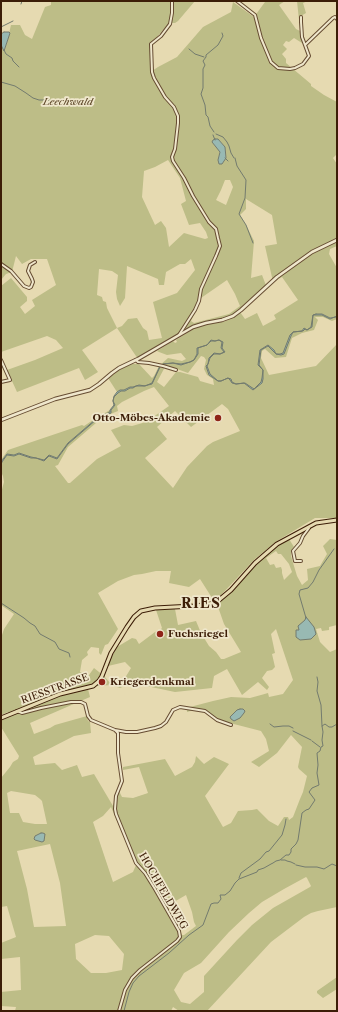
<!DOCTYPE html>
<meta charset="utf-8">
<style>
body{margin:0}
#map{position:relative;width:338px;height:1012px;overflow:hidden;background:#e6dab1;font-family:"Libre Caslon Text",serif}
canvas{display:block}
.frame{position:absolute;inset:0;border:2px solid #3c1d07;pointer-events:none}
</style>
<div id="map">
<canvas width="338" height="1012"></canvas>
<div class="frame"></div>
</div>
<script>
const ctx = document.querySelector('canvas').getContext('2d');
ctx.lineJoin = 'round';
function fillPath(path, color) {
  ctx.fillStyle = color;
  ctx.fill(path, 'evenodd');
}
function poly(rows) {
  const path = new Path2D();
  for (const r of rows) {
    path.moveTo(r[0], r[1]);
    for (let i = 2; i < r.length; i += 2) path.lineTo(r[i], r[i + 1]);
  }
  return path;
}
function trace(path, color, width, dash) {
  ctx.strokeStyle = color;
  ctx.lineWidth = width;
  ctx.lineCap = dash ? 'butt' : 'round';
  ctx.setLineDash(dash || []);
  ctx.stroke(path);
}
function write(font, color, halo, rows, align = 'center') {
  ctx.font = font + ' "Libre Caslon Text",serif';
  ctx.lineWidth = 3.5;
  ctx.setLineDash([]);
  ctx.textBaseline = 'middle';
  ctx.strokeStyle = halo;
  ctx.fillStyle = color;
  for (const [text, x, y, turn = 0] of rows) {
    ctx.save();
    ctx.translate(x, y);
    ctx.rotate((+turn || 0) * Math.PI / 180);
    ctx.textAlign = isNaN(turn) ? turn : align;
    if (halo) ctx.strokeText(text, 0, 0);
    ctx.fillText(text, 0, 0);
    ctx.restore();
  }
}
const green = poly([
 [51,1,195,1,178,21,175,23,169,23,151,44,152,71,158,67,177,57,203,27,231,12,233,2,254,17,265,2,264,1,285,1,279,5,296,29,300,31,302,43,294,38,289,42,286,41,283,45,287,49,282,54,286,59,286,63,311,84,311,86,324,95,337,102,337,154,333,158,337,164,337,246,330,249,329,254,337,268,337,315,336,317,330,318,327,317,330,319,337,316,337,319,332,321,323,317,315,317,318,320,314,330,302,333,292,338,286,357,275,358,265,349,262,351,261,358,269,375,316,366,337,344,337,518,315,518,277,541,255,559,222,594,214,601,200,579,189,587,169,583,171,571,156,571,142,574,134,575,118,581,98,593,118,629,108,644,105,645,101,655,99,653,99,648,91,647,87,652,88,655,82,660,80,672,89,675,94,668,104,676,111,684,125,678,131,668,125,662,108,666,109,662,117,647,132,638,136,639,139,644,155,632,159,631,162,628,156,610,175,609,178,625,196,621,201,633,209,646,216,652,221,659,224,659,241,652,224,624,217,604,241,581,264,556,282,542,289,539,294,547,291,551,291,556,297,576,302,585,308,580,307,569,320,566,327,554,323,546,330,539,337,540,337,625,329,627,329,630,322,631,321,628,316,629,320,642,330,652,337,649,337,907,318,911,311,913,304,917,271,942,207,1011,179,1011,173,1007,171,1011,15,1011,16,1007,1,1006,1,992,21,990,20,957,1,959,1,943,16,937,7,906,1,907,1,778,10,767,13,762,18,759,19,756,1,727,1,720,11,716,8,712,1,715,1,638,4,629,14,614,1,605,1,493,4,482,3,476,1,472,1,465,2,462,8,454,1,462,1,460,8,450,82,425,84,426,93,420,110,410,111,411,114,405,113,401,114,397,117,392,108,378,117,371,125,367,132,364,139,364,152,378,154,376,159,366,168,358,182,361,186,359,181,353,167,355,159,352,157,351,173,341,175,343,177,342,176,340,195,328,205,325,226,321,234,317,240,312,245,319,257,313,263,326,276,319,274,315,298,300,282,277,273,282,265,246,277,244,272,215,246,199,246,209,240,215,246,225,254,241,251,278,262,275,267,288,255,299,253,297,241,310,233,316,222,320,196,326,138,359,117,328,82,350,98,372,85,380,79,368,17,392,7,370,35,360,63,348,56,340,47,336,1,352,1,286,11,278,27,297,27,301,20,307,25,314,35,306,32,300,56,285,47,259,31,259,22,264,16,256,12,272,6,274,1,280,1,45,4,51,7,42,11,25,20,25,25,35,32,39,45,7,51,5],
 [215,139,218,139,225,147,226,158,222,164,219,164,218,160,220,151,212,142,213,140],
 [168,160,180,178,186,201,181,204,189,225,200,223,206,232,208,238,205,239,184,233,169,247,166,228,161,221,155,225,142,197,144,171,155,167],
 [225,180,230,180,233,187,226,205,216,200,221,190],
 [191,259,195,270,177,293,153,302,162,338,149,340,147,331,143,328,137,318,128,319,122,326,117,328,107,308,106,302,103,301,102,297,97,295,99,269,112,271,118,275,116,292,117,299,120,306,125,298,127,266,158,279,159,285,164,285,166,272,180,264,185,264],
 [227,280,235,294,240,306,229,314,194,323,191,321,197,308,201,298],
 [201,356,204,357,206,360,204,369,207,375,213,379,214,385,200,381,198,377,180,372,176,372,164,387,157,382,166,365,188,373],
 [154,387,169,406,146,422,132,426,124,425,111,430,121,446,97,459,70,483,68,483,55,466,58,465,68,447,103,417,118,411,117,406,122,402,144,391],
 [222,404,228,409,240,431,213,442,207,446,187,467,173,488,145,458,167,439,157,427,175,411,191,427],
 [276,551,278,554,281,554,289,564,292,572,284,580,282,573,282,570,281,567,276,568,274,564,270,565,266,558],
 [276,629,293,680,283,694,269,697,268,693,261,695,250,698,231,697,213,701,190,707,187,709,187,712,194,710,202,711,207,713,216,721,223,724,226,722,261,731,266,739,269,751,251,762,259,767,277,753,291,735,302,747,298,767,299,769,307,776,303,792,300,799,293,817,289,820,288,817,284,817,278,826,269,821,257,809,252,810,238,811,231,823,223,827,205,796,229,764,214,757,204,764,196,756,195,762,192,767,175,776,165,759,123,767,123,770,139,767,148,793,133,798,122,797,118,789,113,806,94,774,82,777,77,765,62,770,55,763,35,765,33,757,74,736,91,733,90,722,88,721,87,716,55,725,50,728,34,734,30,723,90,697,88,689,97,686,111,685,120,688,132,683,175,692,212,688,214,676,227,669,242,695,258,682,267,690,269,687,262,678,267,671,272,670,275,667,272,654,275,653,271,634],
 [11,791,35,795,40,799,42,801,47,824,35,824,23,822,19,813,10,813,7,793],
 [111,807,136,865,133,872,113,882,93,822,103,816],
 [41,833,44,834,44,841,42,842,35,840,34,837],
 [50,844,60,883,66,926,34,927,27,889,17,851],
 [306,877,307,878,311,886,310,887,273,908,252,925,237,940,204,976,204,992,190,1004,181,1002,174,990,184,973,201,963,229,932,249,913,262,902,284,889],
 [186,895,192,912,194,922,196,926,184,935,182,935,167,906],
 [95,935,109,936,124,954,122,970,106,973,91,973,76,959,75,944],
 [297,1,308,1,303,3,306,13,301,16,300,21,299,20],
 [337,977,337,989,323,998,317,993,317,991]
]);
const water = poly([
 [4,32,9,32,10,33,4,51,1,45,1,34,4,32],
 [215,139,218,139,225,147,226,158,222,164,219,164,218,160,220,152,212,142,213,140,215,139],
 [316,314,322,314,330,318,336,317,337,315,337,316,330,319,322,315,313,315,312,327,307,330,305,329,303,331,293,332,291,336,284,354,281,355,276,354,268,346,261,350,259,365,263,370,263,379,262,383,253,390,244,383,236,384,232,383,230,380,228,378,221,381,218,381,209,375,206,366,208,364,209,358,214,353,220,354,224,352,221,348,222,342,219,340,215,341,211,341,207,345,198,348,198,354,194,360,190,362,181,365,173,363,163,364,160,367,152,384,144,386,136,386,133,388,130,388,125,391,121,391,118,393,114,397,113,401,115,405,111,410,111,413,97,419,68,444,57,459,49,456,44,461,36,458,31,458,19,454,14,456,7,455,2,462,1,465,1,462,7,454,14,455,19,453,31,457,36,458,44,460,49,455,57,458,68,443,96,419,110,412,110,410,114,405,113,401,114,396,117,392,120,390,124,390,130,387,133,387,139,385,145,386,152,383,160,366,163,364,173,363,181,364,190,362,194,360,197,354,197,348,207,345,211,340,215,341,219,340,223,342,222,348,225,352,220,354,214,354,210,358,208,364,207,366,210,374,218,381,221,381,228,378,231,379,232,382,236,384,245,383,254,389,261,382,262,378,263,370,258,365,260,350,268,345,274,350,276,354,280,354,283,353,290,335,293,332,302,331,304,328,307,330,311,327,313,315,316,314],
 [306,617,314,627,316,634,311,639,300,640,296,637,296,630,299,630,298,626,305,620,306,617],
 [240,709,243,709,245,711,244,713,240,718,234,721,231,719,230,717,237,710,240,709],
 [41,833,43,833,45,834,44,841,42,842,35,840,34,839,35,836,41,833]
]);
const stream = poly([
 [21,4,22,1],
 [1,27,13,21],
 [189,49,195,54,204,57],
 [4,50,6,54,12,58,13,61,19,67],
 [1,82,15,86,26,93,33,98,39,100,53,100,57,102],
 [214,132,210,126,208,117,206,115,205,105,201,94,203,88,203,69,205,65,203,61,206,57,206,55,218,45,223,36,222,33],
 [216,134,223,137,227,142,229,146,231,153,234,158],
 [213,135,215,140],
 [225,158,228,161],
 [235,158,237,166,246,180,245,198,239,214,246,225,253,243],
 [1,603,21,616,24,618,30,623,35,626,40,634,55,642,59,649,69,653,70,657],
 [306,618,299,594,300,590,308,588,313,582,319,570,334,549],
 [317,677,318,682,317,691,321,705,322,726],
 [270,724,274,727,283,726,289,726,293,728],
 [293,731,311,740],
 [312,741,320,747],
 [281,860,285,860,287,861,291,862,295,864],
 [296,865,305,867,317,867,324,869,332,864,337,866],
 [239,878,241,873,260,859,266,852,269,851,282,835,285,825,286,819],
 [124,1011,129,992,133,983,139,976,169,953,189,935,203,925,211,904,214,903,218,903,221,899,220,895,225,895,230,891,235,883,239,879,257,872,258,870,264,868,271,864,273,863,276,861,280,860,286,855,289,855,291,852,291,849,296,844,298,840,302,813,306,810,309,809,315,800,309,792,312,788,319,785,317,773,318,765,317,753,320,751,321,747,323,746,322,740,323,732,322,726,325,724,329,727,332,727,337,724]
]);
const minor = poly([
 [172,1,172,13,170,24,161,36,151,44,152,72,154,78,165,97,174,107,178,116,178,123,175,149,172,157,173,161,184,178,193,196,209,222,216,229,218,238,220,246,216,256,201,289,199,301,195,310,179,335],
 [237,1,255,15,261,38,271,62,278,68,290,69,295,68,303,64,309,56,305,45,333,18,335,17,337,19],
 [301,17,301,22,302,37,305,45],
 [1,264,11,271,24,286,29,288,31,287,33,282,32,279,28,271,30,265,35,262],
 [1,360,10,380,1,382],
 [136,360,138,362,149,363,163,366,176,370],
 [301,561,295,561,293,551,300,543,303,536,309,528],
 [17,711,22,713,41,708,71,702,81,702,85,704,88,716,91,720,115,730,118,733,118,753,122,781,116,796,115,809,116,814,136,863,145,873,155,889,179,931,180,937,177,941,140,970,132,978,125,990,119,1011],
 [115,730,126,732,137,732,155,728,161,726,166,722,173,710,180,707,205,711,217,720,231,725]
]);
const tertiary = poly([
 [1,420,55,399,90,390,99,384,112,373,119,368,138,359,193,327,206,323,222,320,233,316,241,310,277,277,312,252,337,240]
]);
const primary = poly([
 [1,718,60,694,93,686,99,681,102,676,111,653,127,627,134,617,141,611,155,608,193,606,204,605,213,603,219,600,231,590,255,563,277,544,316,523,337,520]
]);
const markers = [
 [218,418,4,"#8f2418"],
 [160,634,4,"#8f2418"],
 [102,682,4,"#8f2418"]
];
const parkNames = [
 ["Leechwald",68,102]
];
const poiNames = [
 ["Otto-Möbes-Akademie",210,418,"right"],
 ["Fuchsriegel",168,634],
 ["Kriegerdenkmal",110,682]
];
const streetNames = [
 ["RIESSTRASSE",55,689,-20],
 ["HOCHFELDWEG",163,891,60]
];
const districtNames = [
 ["RIES",201,604]
];
fillPath(green, '#bdbd87');
fillPath(water, '#98b9b3');
trace(water, '#737b6e', 1);
trace(stream, '#737b6e', 1);
trace(minor, '#664c32', 4);
trace(tertiary, '#664c32', 4.5);
trace(primary, '#3c1d07', 5);
trace(minor, '#efe7cc', 2);
trace(tertiary, '#efe7cc', 2.5);
trace(primary, '#e6dab1', 3);
for (const [x, y, r, color] of markers) {
  const dot = new Path2D();
  dot.arc(x, y, r, 0, 2 * Math.PI);
  ctx.fillStyle = color;
  ctx.fill(dot);
  trace(dot, '#efe7cc', 1.5);
}
write('italic 10px', '#5c4527', '#efe7cc', parkNames);
write('bold 10px', '#3c1d07', '#efe7cc', poiNames, 'left');
write('10px', '#3c1d07', '#efe7cc', streetNames);
ctx.letterSpacing = '1px';
write('bold 14px', '#3c1d07', '#efe7cc', districtNames);
ctx.letterSpacing = '0px';
</script>
